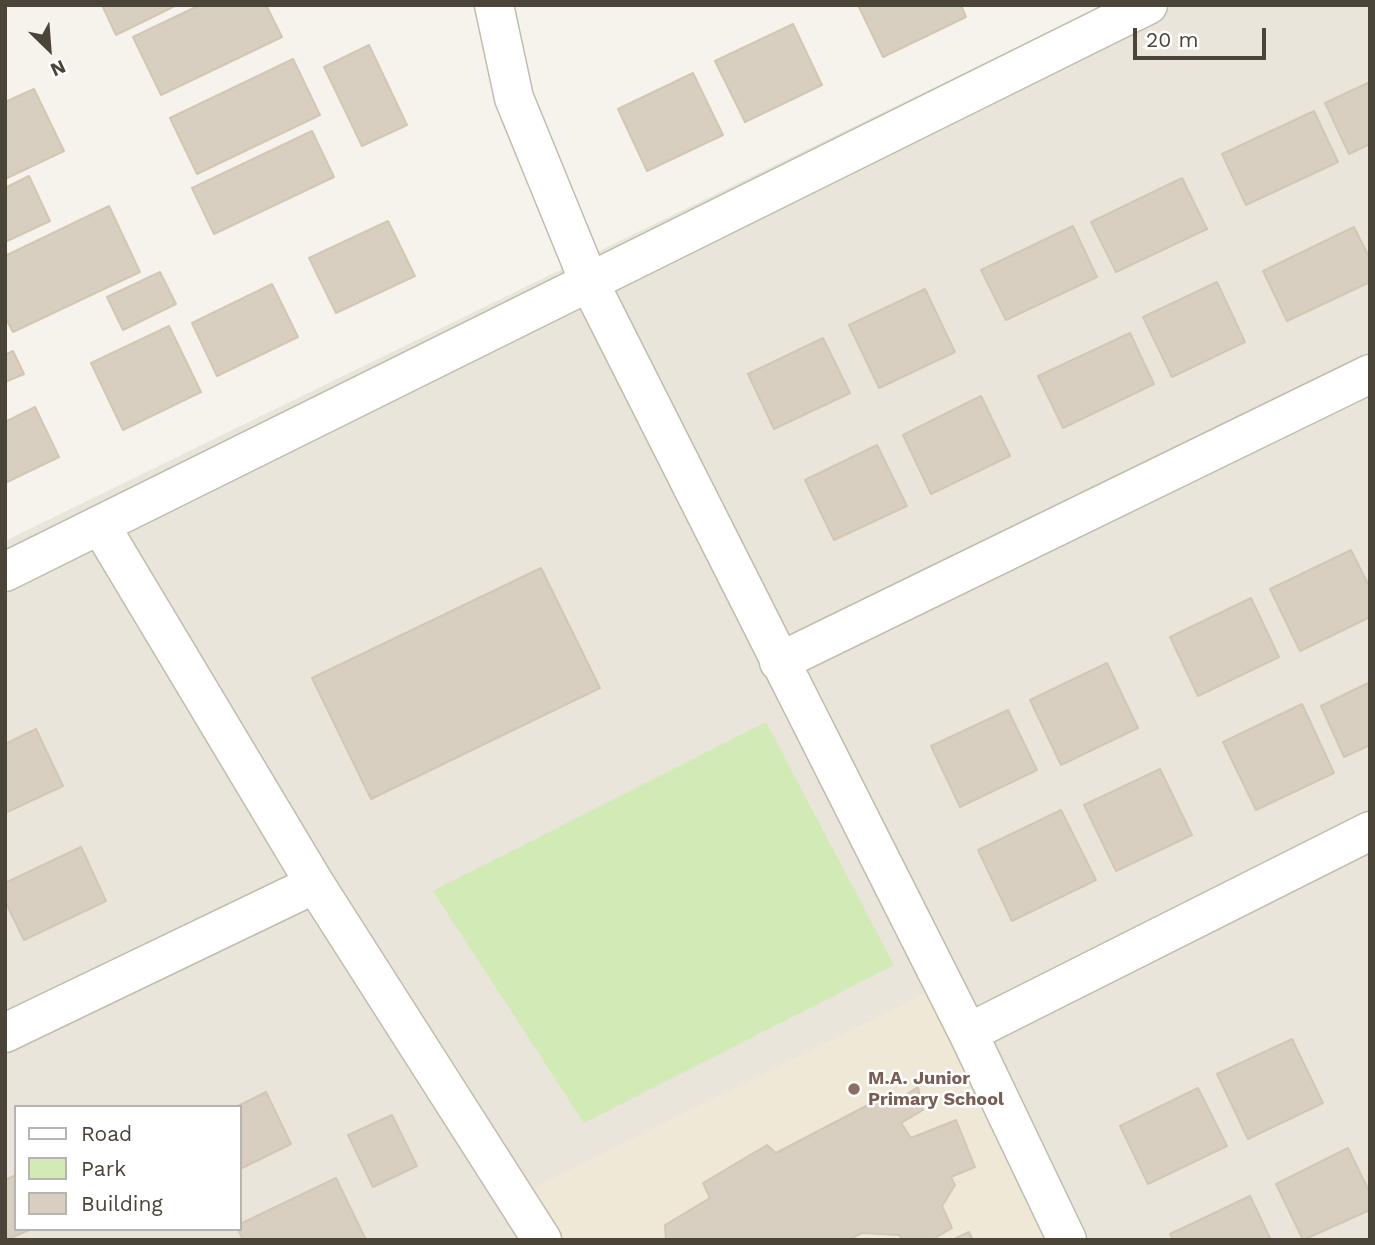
<!DOCTYPE html>
<style>
body{margin:0}
#map{position:relative;width:1375px;height:1245px;overflow:hidden;background:#f6f3ec;font-family:"Work Sans",sans-serif}
canvas{display:block}
.frame{position:absolute;inset:0;border:7px solid #4b4439;pointer-events:none}
.legend{position:absolute;left:14px;top:1105px;width:228px;height:126px;box-sizing:border-box;background:#fff;border:2px solid #b7b4b0;margin:0;padding:9px 12px;list-style:none;font-size:21px;color:#4b4439}
.legend li{display:flex;align-items:center;gap:14px;height:35px}
.legend b{width:35px;border:2px solid #b7b4b0}
.north{position:absolute;left:14px;top:14px;width:70px;height:70px;-webkit-text-stroke:5px #fff;paint-order:stroke;rotate:155deg;font-size:19px;font-weight:700;line-height:28px;text-align:center;color:#4b4439}
.north::after{content:'';display:block;margin:auto;width:24px;height:32px;background:#4b4439;clip-path:polygon(50% 0,100% 100%,50% 72%,0 100%)}
.scale{position:absolute;left:1133px;top:28px;width:133px;height:32px;box-sizing:border-box;border:4px solid #4b4439;border-top:0;padding-left:9px;font-size:21px;line-height:24px;white-space:nowrap;color:#4b4439;-webkit-text-stroke:5px #fff;paint-order:stroke}
</style>
<div id="map">
<canvas width="1375" height="1245"></canvas>
<div class="frame"></div>
<ul class="legend">
<li><b style="height:9px;background:#fff"></b>Road</li>
<li><b style="height:19px;background:#d2eab5"></b>Park</li>
<li><b style="height:19px;background:#d8cfc1"></b>Building</li>
</ul>
<div class="north">N</div>
<div class="scale">20 m</div>
</div>
<script>
const ctx = document.querySelector('canvas').getContext('2d');
ctx.lineJoin = 'round';
function fillPath(path, color) {
  ctx.fillStyle = color;
  ctx.fill(path, 'evenodd');
}
function poly(rows) {
  const path = new Path2D();
  for (const r of rows) {
    path.moveTo(r[0], r[1]);
    for (let i = 2; i < r.length; i += 2) path.lineTo(r[i], r[i + 1]);
  }
  return path;
}
function trace(path, color, width, dash) {
  ctx.strokeStyle = color;
  ctx.lineWidth = width;
  ctx.lineCap = dash ? 'butt' : 'round';
  ctx.setLineDash(dash || []);
  ctx.stroke(path);
}
function write(font, color, halo, rows, align = 'center') {
  ctx.font = font + ' "Work Sans",sans-serif';
  ctx.lineWidth = 5;
  ctx.setLineDash([]);
  ctx.textBaseline = 'middle';
  ctx.strokeStyle = halo;
  ctx.fillStyle = color;
  for (const [text, x, y, turn = 0] of rows) {
    ctx.save();
    ctx.translate(x, y);
    ctx.rotate((+turn || 0) * Math.PI / 180);
    ctx.textAlign = isNaN(turn) ? turn : align;
    if (halo) ctx.strokeText(text, 0, 0);
    ctx.fillText(text, 0, 0);
    ctx.restore();
  }
}
const residential = poly([
 [1103,5,1370,5,1370,1240,5,1240,5,541],
 [16,1107,240,1107,240,1229,16,1229]
]);
const education = poly([
 [932,990,1045,1240,563,1240,531,1189]
]);
const green = poly([
 [766,722,894,965,584,1123,433,891]
]);
const building = poly([
 [102,5,177,5,116,35,102,5],
 [200,5,266,5,282,37,161,95,133,37,200,5],
 [858,5,961,5,966,17,883,57,858,5],
 [793,24,822,85,745,122,715,61,793,24],
 [369,45,407,125,362,146,324,67,369,45],
 [293,59,320,115,197,174,170,118,293,59],
 [693,73,723,135,647,171,618,109,693,73],
 [1370,82,1370,144,1349,154,1325,103,1370,82],
 [34,89,64,151,5,179,5,102,34,89],
 [1314,111,1338,162,1246,205,1222,154,1314,111],
 [312,131,334,177,214,234,192,188,312,131],
 [29,176,50,221,5,242,5,188,29,176],
 [1182,178,1207,229,1116,272,1091,222,1182,178],
 [109,206,140,272,13,332,5,317,5,256,109,206],
 [388,221,415,276,336,313,309,258,388,221],
 [1073,226,1097,277,1006,320,981,270,1073,226],
 [1354,227,1370,259,1370,282,1287,321,1263,271,1354,227],
 [160,272,176,304,123,330,107,297,160,272],
 [1217,282,1245,342,1172,377,1143,317,1217,282],
 [272,284,298,337,217,376,192,323,272,284],
 [925,289,955,352,879,388,849,325,925,289],
 [169,326,201,392,123,430,91,363,169,326],
 [1130,333,1154,384,1063,428,1038,376,1130,333],
 [823,338,850,393,774,429,748,374,823,338],
 [13,351,24,374,5,382,5,355,13,351],
 [981,396,1010,456,931,494,903,435,981,396],
 [35,407,59,457,5,483,5,422,35,407],
 [877,445,907,506,834,540,805,480,877,445],
 [1351,550,1370,588,1370,617,1300,651,1270,589,1351,550],
 [541,568,600,688,371,799,312,678,541,568],
 [1251,598,1279,657,1198,696,1170,637,1251,598],
 [1107,663,1138,728,1061,765,1030,700,1107,663],
 [1370,682,1370,745,1344,757,1321,706,1370,682],
 [1302,704,1334,773,1256,810,1223,742,1302,704],
 [1008,710,1037,770,960,807,931,746,1008,710],
 [36,729,63,786,5,813,5,744,36,729],
 [1160,769,1192,835,1116,871,1084,805,1160,769],
 [1061,810,1096,880,1012,921,978,850,1061,810],
 [81,847,106,901,24,940,5,901,5,883,81,847],
 [1292,1039,1323,1103,1248,1139,1217,1074,1292,1039],
 [918,1087,923,1110,901,1123,911,1138,956,1120,975,1167,951,1177,955,1185,942,1206,952,1228,932,1240,903,1240,899,1235,862,1233,848,1240,666,1240,665,1225,710,1198,703,1183,767,1145,776,1153,889,1094,896,1101,918,1087],
 [1198,1088,1227,1146,1148,1184,1120,1126,1198,1088],
 [266,1092,291,1144,240,1169,240,1107,236,1107,266,1092],
 [392,1115,417,1166,373,1187,348,1135,392,1115],
 [1348,1148,1370,1193,1370,1210,1303,1240,1276,1184,1348,1148],
 [16,1175,16,1229,32,1229,5,1240,5,1180,16,1175],
 [336,1178,366,1240,243,1240,238,1229,240,1224,336,1178],
 [1250,1196,1271,1240,1173,1240,1170,1234,1250,1196],
 [969,1232,973,1240,952,1240,969,1232]
]);
const minor = poly([
 [494,5,514,98,590,284,968,1033,1067,1240],
 [100,525,315,884,542,1240],
 [5,572,1148,5],
 [779,662,1370,374],
 [5,1033,315,884],
 [968,1033,1370,831]
]);
const markers = [
 [854,1089,7,"#8d6e63"]
];
const educationNames = [
 ["M.A. Junior",868,1079],
 ["Primary School",868,1100]
];
fillPath(residential, '#eae5da');
fillPath(education, '#efe8d6');
fillPath(green, '#d2eab5');
fillPath(building, '#d8cfc1');
trace(building, '#d3c7b4', 2);
trace(minor, '#c2bbae', 41);
trace(minor, '#fff', 38);
for (const [x, y, r, color] of markers) {
  const dot = new Path2D();
  dot.arc(x, y, r, 0, 2 * Math.PI);
  ctx.fillStyle = color;
  ctx.fill(dot);
  trace(dot, '#fff', 2.5);
}
write('bold 18px', '#785e54', '#fff', educationNames, 'left');
</script>
